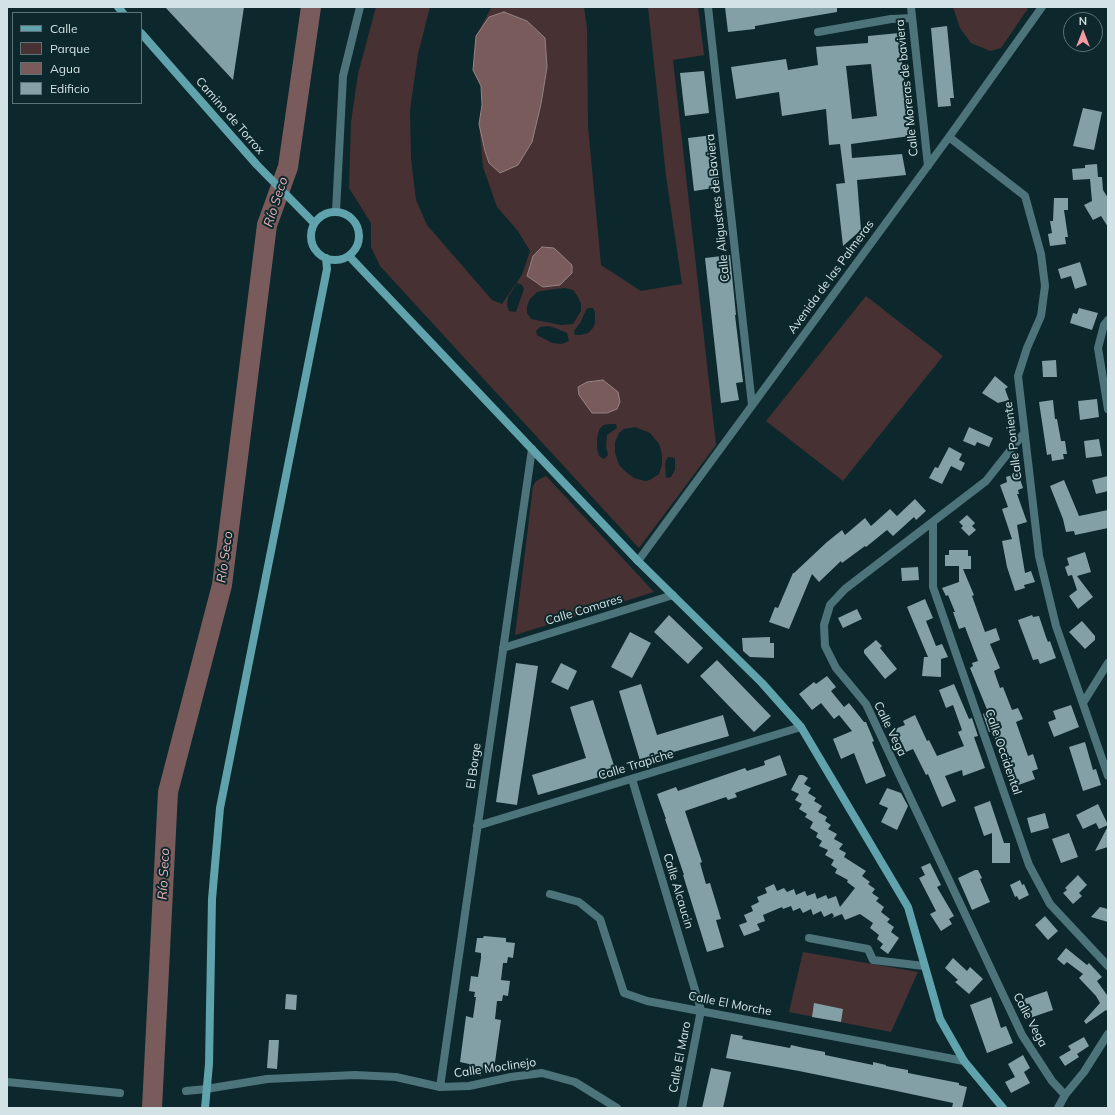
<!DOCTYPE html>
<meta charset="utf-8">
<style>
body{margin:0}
#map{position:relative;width:1115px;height:1115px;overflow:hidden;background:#0c282c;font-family:Mulish,sans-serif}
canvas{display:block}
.frame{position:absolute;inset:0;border:8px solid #d2e2e5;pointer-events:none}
.legend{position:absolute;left:12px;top:12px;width:130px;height:92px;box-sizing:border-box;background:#0c282c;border:1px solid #5b7276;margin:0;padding:5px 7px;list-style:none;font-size:12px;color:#d2e2e5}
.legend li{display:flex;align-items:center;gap:8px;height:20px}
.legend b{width:20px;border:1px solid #5b7276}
.north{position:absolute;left:1063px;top:12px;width:40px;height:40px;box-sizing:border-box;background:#0c282c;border:1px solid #5b7276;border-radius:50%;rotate:0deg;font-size:11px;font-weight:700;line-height:16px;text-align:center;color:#d2e2e5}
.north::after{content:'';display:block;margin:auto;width:14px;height:18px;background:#f49aa0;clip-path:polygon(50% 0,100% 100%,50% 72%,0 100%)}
</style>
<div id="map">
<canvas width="1115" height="1115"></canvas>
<div class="frame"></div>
<ul class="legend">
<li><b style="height:5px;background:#61a3ac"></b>Calle</li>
<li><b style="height:11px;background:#483132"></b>Parque</li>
<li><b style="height:11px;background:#7a5b5c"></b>Agua</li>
<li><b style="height:11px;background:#82a0a5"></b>Edificio</li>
</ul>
<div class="north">N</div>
</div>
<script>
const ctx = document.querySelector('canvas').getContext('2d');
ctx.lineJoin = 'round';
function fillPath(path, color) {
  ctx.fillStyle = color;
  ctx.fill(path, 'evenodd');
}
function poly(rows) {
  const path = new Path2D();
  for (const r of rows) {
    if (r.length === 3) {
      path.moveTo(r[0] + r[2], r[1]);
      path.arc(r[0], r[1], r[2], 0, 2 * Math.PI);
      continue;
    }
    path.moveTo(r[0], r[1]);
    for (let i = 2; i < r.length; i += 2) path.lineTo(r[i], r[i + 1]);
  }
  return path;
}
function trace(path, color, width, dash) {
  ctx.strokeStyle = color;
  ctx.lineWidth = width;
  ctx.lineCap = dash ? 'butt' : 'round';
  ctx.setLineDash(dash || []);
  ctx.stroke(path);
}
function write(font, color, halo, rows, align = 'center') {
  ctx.font = font + ' Mulish,sans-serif';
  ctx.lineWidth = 4;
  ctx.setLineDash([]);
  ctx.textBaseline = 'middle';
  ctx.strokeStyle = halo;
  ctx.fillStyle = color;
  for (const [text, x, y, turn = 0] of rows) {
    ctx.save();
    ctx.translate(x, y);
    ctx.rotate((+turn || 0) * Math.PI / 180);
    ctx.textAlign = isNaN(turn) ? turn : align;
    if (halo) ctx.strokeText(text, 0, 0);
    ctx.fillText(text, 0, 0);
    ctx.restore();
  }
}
const green = poly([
 [376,7,430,7,418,54,410,110,411,159,416,200,427,225,492,300,502,304,522,275,530,251,518,231,497,207,483,167,479,124,485,151,532,141,541,104,547,67,489,17,476,36,491,8,584,7,587,28,588,126,601,265,641,291,682,284,666,176,648,7,698,7,704,55,673,60,716,445,639,548,380,266,371,247,371,223,349,188,351,122,358,74],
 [517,283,522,285,524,289,516,312,509,311,507,305,508,297],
 [565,288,573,290,578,297,581,304,581,311,573,324,561,325,531,319,527,313,527,306,530,299,537,292,547,290],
 [588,308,593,308,595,312,595,323,593,328,588,333,581,335,575,335,574,331,580,323,586,310],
 [549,326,558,329,567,333,569,341,562,344,552,343,537,335,536,331,540,327],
 [609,424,616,424,617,428,607,435,606,446,608,455,604,459,599,456,597,448,597,438,599,430,603,425],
 [635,427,650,433,659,444,662,454,662,465,659,474,650,480,645,481,634,478,626,472,619,465,615,453,615,442,619,433,624,429],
 [668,457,675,458,675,470,671,477,666,478,665,462],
 [953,7,1029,7,1001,48,990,51,971,43,960,28],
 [866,296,943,356,843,481,766,421],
 [546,476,654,592,515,635,533,486,536,481],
 [803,952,918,972,891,1032,789,1012]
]);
const water = poly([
 [504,12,527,21,545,38,547,67,541,104,532,142,518,165,500,173,489,163,485,151,479,124,482,105,481,86,473,70,476,36,489,17,504,12],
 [542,247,554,248,572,265,572,273,560,285,543,287,527,276,533,256,542,247],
 [603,380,618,392,620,402,617,409,607,413,592,413,579,395,578,387,587,382,603,380]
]);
const river = poly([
 [152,1108,168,792,222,585,267,225,288,167,311,7]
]);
const building = poly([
 [165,7,244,7,233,80],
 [725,7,837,7,837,12,755,26,755,29,728,32],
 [947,26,954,98,950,98,951,106,938,107,931,28],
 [899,33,910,136,851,144,852,158,902,154,906,175,857,180,861,230,843,246,836,184,845,183,840,144,829,145,826,109,782,116,779,92,736,99,731,67,786,59,788,70,818,65,816,47,868,43,868,36],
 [871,64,877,116,852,119,846,66],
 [704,71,709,113,685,116,680,73],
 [1083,108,1102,112,1094,150,1073,146],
 [713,135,720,187,694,191,688,138],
 [1097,164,1098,177,1102,177,1103,190,1108,198,1108,227,1101,216,1093,220,1084,205,1092,201,1090,179,1073,180,1072,169,1085,168,1085,165],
 [1054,198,1068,198,1068,210,1064,210,1068,237,1065,237,1066,244,1050,246,1048,234,1052,233,1050,221,1053,221],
 [730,255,736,315,735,315,743,382,736,383,739,400,721,403,705,258],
 [1080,262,1087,285,1075,289,1071,276,1061,279,1058,269],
 [1079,308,1098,313,1092,330,1070,323,1073,313,1077,314],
 [1056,360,1057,377,1043,377,1042,361],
 [995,376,1008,387,1005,389,1009,400,998,403,982,393],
 [1097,399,1099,417,1080,420,1078,401],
 [1053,400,1055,419,1057,419,1061,441,1065,441,1067,454,1063,454,1064,459,1052,461,1051,454,1047,455,1039,402],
 [969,427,993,438,989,447,977,442,975,446,963,441],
 [1099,439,1102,456,1086,458,1084,441],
 [949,447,962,454,959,460,965,463,961,471,951,466,942,484,929,478,935,467,938,468],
 [1018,473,1023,488,1018,490,1019,494,1017,494,1027,522,1017,525,1025,573,1031,571,1035,582,1024,585,1025,588,1015,591,1007,567,1002,541,1012,539,1002,509,1008,507,1000,485,1007,482,1006,477],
 [1108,476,1108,491,1096,494,1092,480],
 [1064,480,1079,516,1108,510,1108,528,1075,535,1074,531,1066,532,1063,519,1050,486],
 [915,499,926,511,916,520,914,517,893,536,887,530,866,547,865,546,842,563,841,561,819,582,812,574,789,629,769,622,775,607,778,608,793,573,794,573,827,542,842,530,845,535,865,518,871,526,890,509,897,516],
 [967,515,975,523,972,526,976,530,969,536,961,528,963,526,959,522],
 [949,550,968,550,968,556,971,556,971,569,963,569,974,595,972,596,985,632,996,628,1000,640,990,644,1000,668,994,671,1000,688,1003,687,1012,710,1018,708,1023,719,1016,722,1028,756,1033,754,1038,769,1032,771,1035,779,1013,787,1009,776,1015,774,1007,752,1001,754,992,731,989,732,983,714,988,712,970,668,973,666,972,663,978,661,965,627,959,629,953,612,955,612,948,595,946,596,942,588,959,582,959,566,945,566,945,555,949,555],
 [1085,552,1091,572,1077,576,1093,597,1078,609,1069,596,1077,590,1072,575,1068,576,1065,567,1069,565,1067,558],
 [918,567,919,580,902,581,901,568],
 [925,599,933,618,926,621,936,646,942,644,948,657,941,659,941,677,922,676,924,657,928,657,907,607],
 [857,609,862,619,843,628,838,618],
 [669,615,703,648,688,664,654,632],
 [1032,615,1033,617,1039,616,1046,637,1048,642,1050,641,1056,658,1040,664,1038,659,1033,660,1018,620],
 [1082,621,1095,636,1095,640,1085,649,1069,632],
 [630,632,651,643,632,678,611,667],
 [770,637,770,643,774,643,774,658,750,657,743,651,742,638],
 [876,640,882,646,880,648,897,669,885,679,864,653,864,650],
 [717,660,771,716,754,732,700,676],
 [516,663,538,666,517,805,496,802],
 [561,663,577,671,568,690,551,682],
 [827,676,836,687,831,691,844,707,849,703,864,722,866,722,874,741,872,742,886,776,866,784,854,753,841,759,833,739,852,731,839,715,834,719,821,703,812,710,799,694,814,682,816,684],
 [641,684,657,735,723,715,729,736,663,755,664,757,641,764,619,691],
 [954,684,969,719,972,718,978,736,974,737,985,768,963,776,962,770,945,776,956,801,942,807,928,774,926,775,913,749,906,752,895,729,905,725,903,721,915,715,927,741,929,740,937,756,964,746,958,732,962,730,953,705,946,708,939,690],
 [593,700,616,772,538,795,532,775,586,758,570,707],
 [1071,705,1079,727,1054,737,1048,722,1056,719,1053,711],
 [1085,742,1093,770,1096,769,1101,785,1083,791,1069,747],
 [780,755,787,775,735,793,737,797,728,800,726,797,685,811,702,862,700,863,706,884,710,883,721,919,716,920,724,947,707,952,683,875,684,875,665,819,666,819,657,794,676,787,678,791,745,768,747,771,765,765,764,761],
 [799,775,803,775,808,778,804,784,811,788,808,793,816,798,814,801,822,806,818,812,827,817,825,821,831,825,828,829,837,834,834,839,843,844,839,849,846,853,844,857,866,871,862,876,870,882,868,884,875,889,872,893,879,898,876,901,884,907,881,912,890,919,887,922,894,927,891,932,899,938,888,954,880,948,883,944,877,939,879,935,870,928,873,923,860,914,845,920,842,914,832,918,834,916,832,913,824,917,821,911,813,915,811,909,803,913,800,908,793,911,791,906,783,909,782,907,763,915,765,921,757,924,760,930,744,936,739,925,747,922,744,915,753,911,751,906,759,902,757,897,767,893,765,888,774,884,777,891,784,888,787,892,794,889,796,895,805,891,807,896,815,893,817,899,826,895,828,899,836,896,840,907,855,888,847,882,848,880,835,873,837,869,831,865,834,860,825,855,828,850,819,846,822,841,816,837,818,833,810,828,813,822,805,817,807,814,799,809,802,804,795,800,799,794,791,790],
 [887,788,901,793,908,806,897,830,881,822,888,808,879,804],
 [990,801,1004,843,1010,843,1010,863,992,863,992,833,984,836,974,807],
 [1098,804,1108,825,1099,829,1096,823,1083,829,1076,815],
 [1045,813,1049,828,1031,833,1027,818],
 [1108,826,1108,847,1095,851],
 [1069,833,1078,857,1061,863,1052,839],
 [930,863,941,885,937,887,954,916,949,919,952,924,941,931,930,914,936,911,919,878,925,875,921,867],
 [975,870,978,870,982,878,980,879,990,902,972,910,958,878],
 [1078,875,1087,885,1079,893,1082,896,1073,904,1063,893,1067,890,1065,888],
 [1020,880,1022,885,1024,884,1029,895,1019,900,1017,896,1015,897,1010,885],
 [1100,907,1108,909,1108,922,1091,917],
 [1045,916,1058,931,1048,940,1035,925],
 [484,936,506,938,506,942,515,943,513,958,508,957,507,963,503,963,501,980,510,981,508,996,503,995,502,1001,497,1001,495,1019,501,1020,494,1069,483,1067,481,1076,468,1074,469,1064,460,1062,466,1016,473,1018,476,997,474,997,475,992,469,991,471,976,478,977,481,958,481,953,475,952,477,938,483,938],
 [1066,948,1087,965,1089,963,1102,977,1097,981,1107,995,1108,994,1108,1012,1106,1010,1086,1024,1084,1021,1100,1003,1096,996,1079,978,1083,974,1067,962,1064,965,1057,959],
 [953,958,967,971,970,967,983,979,969,994,955,982,958,980,945,968],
 [1047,991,1053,1010,1027,1019,1021,1000],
 [286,994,297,995,296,1010,285,1009],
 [991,997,1001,1028,1006,1026,1013,1043,987,1053,970,1005],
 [814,1003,843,1009,841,1022,812,1017],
 [731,1034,743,1036,742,1039,790,1048,791,1045,804,1048,825,1052,825,1055,873,1065,873,1062,886,1065,886,1066,908,1070,908,1073,959,1083,959,1085,967,1087,962,1108,952,1108,953,1103,892,1090,799,1071,726,1058],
 [1084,1037,1089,1046,1077,1054,1079,1057,1065,1066,1059,1057,1071,1050,1068,1046],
 [269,1040,279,1040,277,1069,267,1068],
 [1023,1055,1030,1068,1024,1072,1030,1083,1011,1093,1005,1082,1015,1077,1008,1064],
 [711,1068,731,1072,723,1108,702,1108]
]);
const street = poly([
 [708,7,752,405],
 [911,7,928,166],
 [818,32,891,19,912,18],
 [949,137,1025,196,1041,254,1045,286,1041,316,1027,348,1018,376,1039,556,1056,626,1108,776],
 [336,211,343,76,360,7],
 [1108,320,1104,325,1098,348,1108,409],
 [1024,433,986,481,845,589,830,605,824,625,825,646,836,668,866,704,1022,1035,1052,1081,1065,1095],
 [933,522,933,587,1029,865,1050,904,1108,966],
 [638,561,949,137,1042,7],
 [503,648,673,595],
 [1083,703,1108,663],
 [632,779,701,1010,682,1108],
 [477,826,801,727],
 [550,894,579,902,600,919,624,993,647,1001,964,1061],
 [809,938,868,949,873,960,924,966],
 [7,1082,120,1093],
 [440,1087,532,449],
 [186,1091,206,1089,267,1079,355,1075,396,1077,440,1087,469,1086,511,1077,542,1073,575,1082,617,1108],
 [1058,1108,1065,1095,1084,1072,1108,1034]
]);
const secondary = poly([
 [118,7,123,13],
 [141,33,257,165,314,223],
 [335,236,24],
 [349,256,638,561,762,683,801,727,908,907,940,1019,964,1061,1003,1108],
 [205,1108,209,1064,212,899,220,808,327,269,326,258]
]);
const streetNames = [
 ["Calle Moreras de baviera",907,88,-96],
 ["Camino de Torrox",230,116,49],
 ["Calle Aligustres de Baviera",718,208,-96],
 ["Avenida de las Palmeras",831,277,-54],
 ["Calle Poniente",1013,441,-97],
 ["Calle Comares",584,610,-17],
 ["Calle Vega",890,729,64],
 ["Calle Occidental",1003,752,71],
 ["Calle Trapiche",636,765,-17],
 ["El Borge",474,766,-82],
 ["Calle Alcaucin",678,891,73],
 ["Calle El Morche",730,1004,11],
 ["Calle Vega",1030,1020,62],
 ["Calle El Maro",680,1057,-79],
 ["Calle Moclinejo",495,1068,-8]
];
const waterNames = [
 ["Río Seco",276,202,-72],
 ["Río Seco",225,557,-82],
 ["Río Seco",164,874,-87]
];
fillPath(green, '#483132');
fillPath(water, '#7a5b5c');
trace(water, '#948485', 1);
trace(river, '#7a5b5c', 20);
fillPath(building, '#82a0a5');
trace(street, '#4d747a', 8);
trace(secondary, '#61a3ac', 8);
write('12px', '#d2e2e5', '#0c282c', streetNames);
write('italic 13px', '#ebafb1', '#0c282c', waterNames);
</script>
